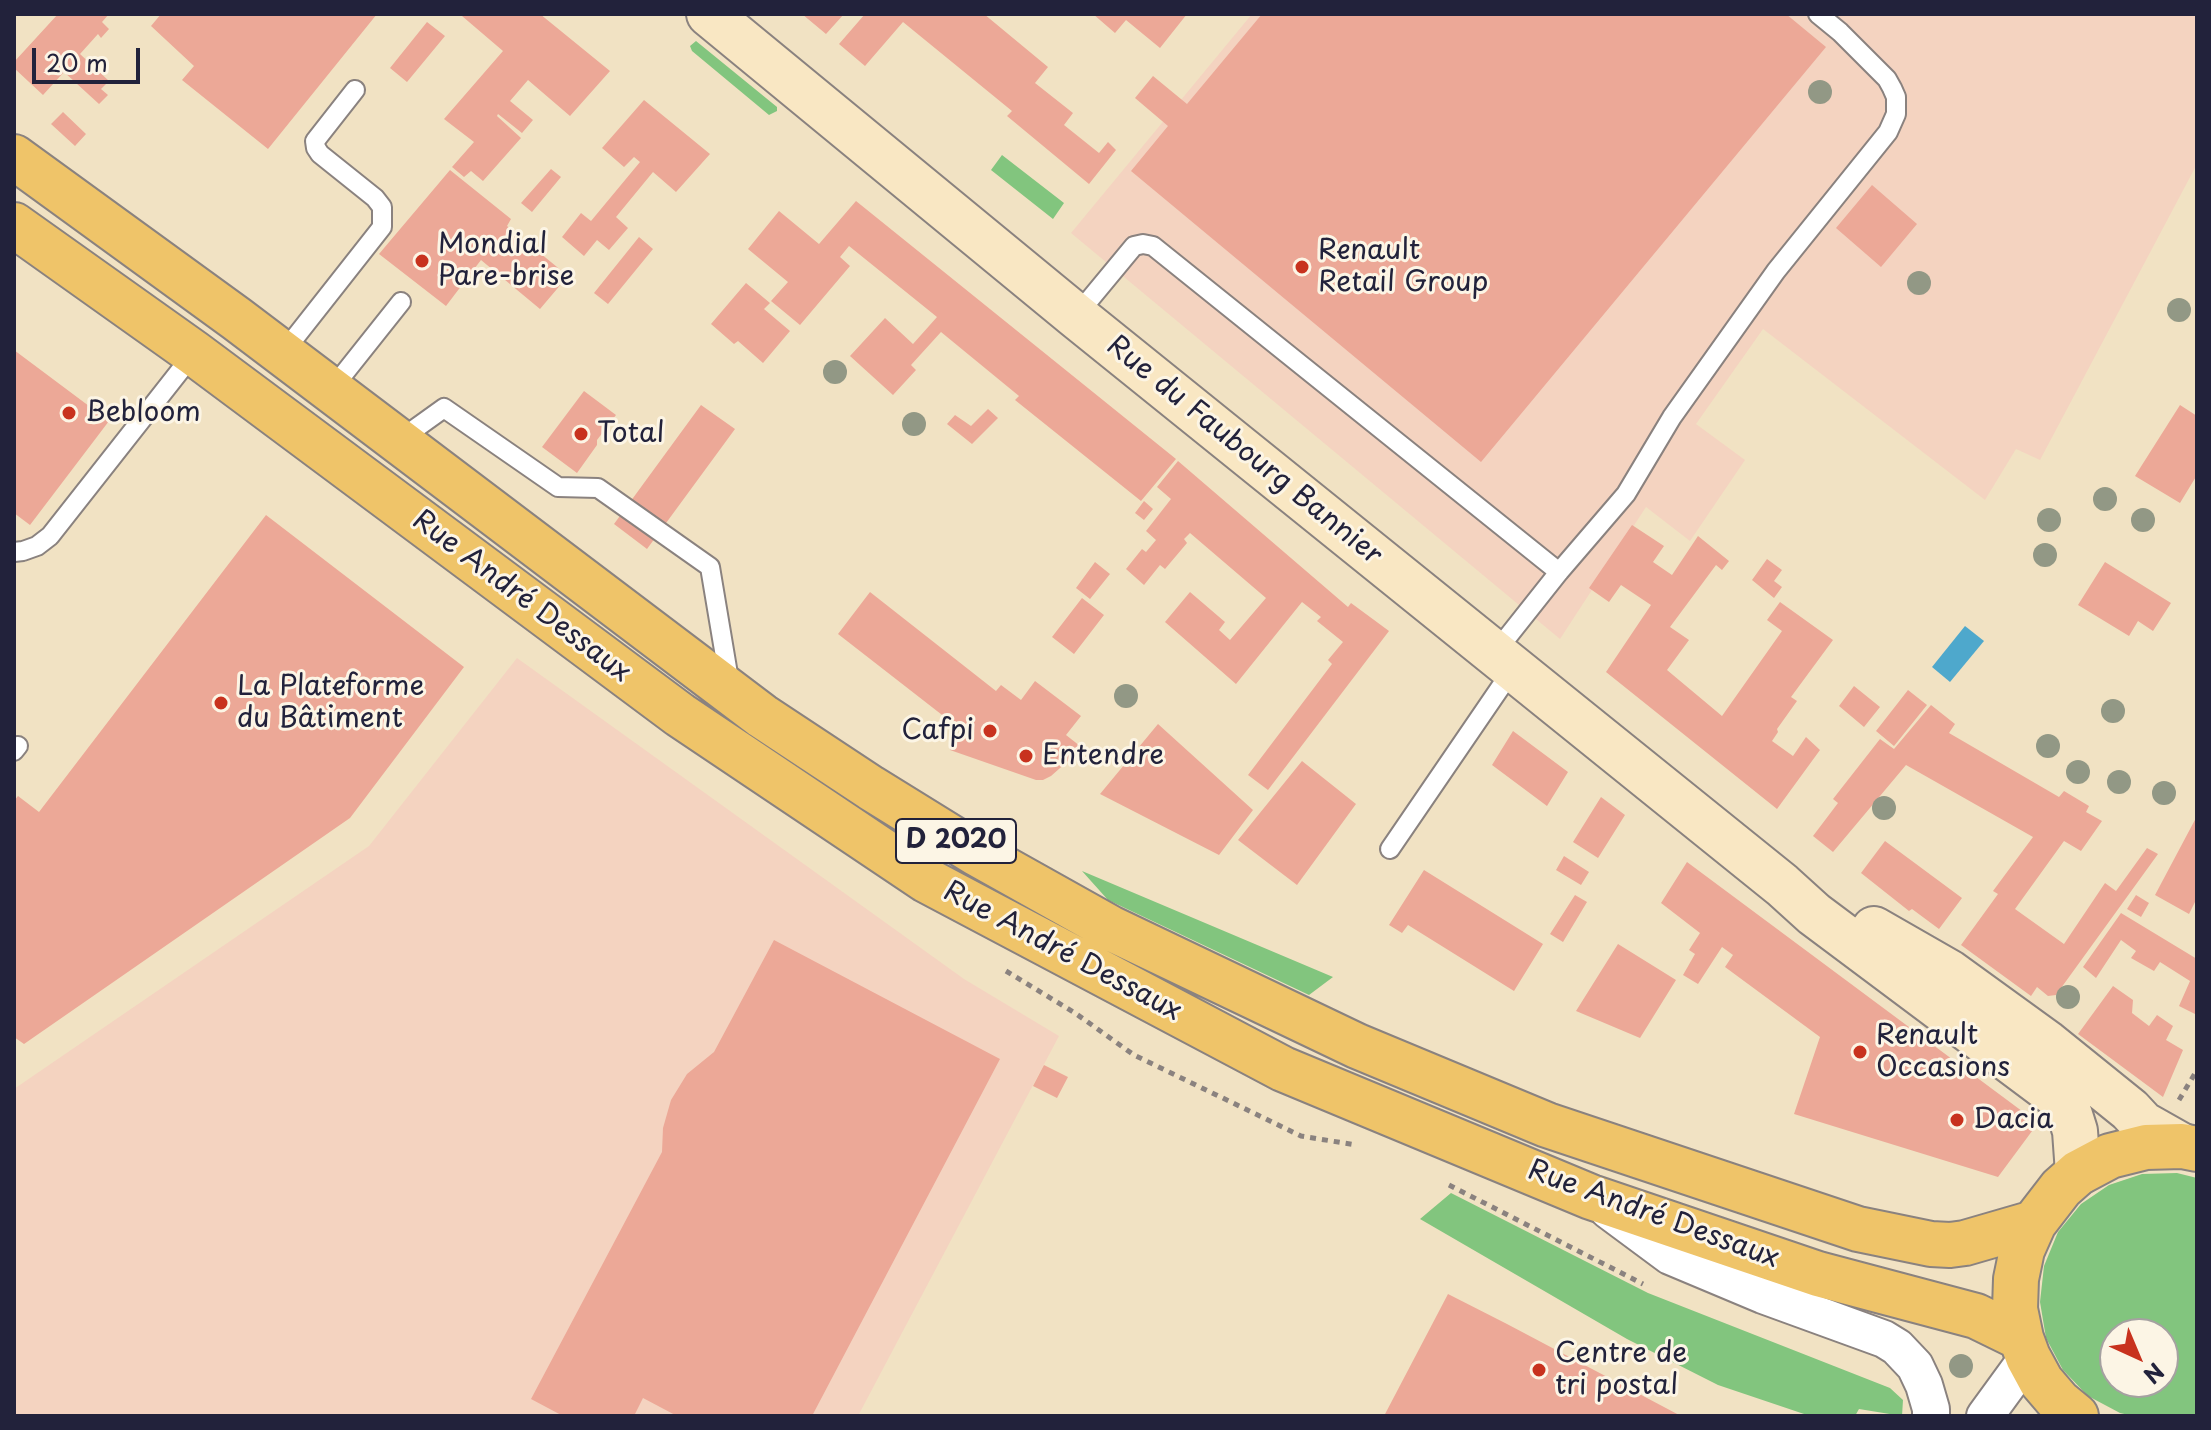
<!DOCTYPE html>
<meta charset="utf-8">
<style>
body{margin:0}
#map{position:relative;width:2211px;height:1430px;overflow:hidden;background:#f1e2c3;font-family:"Playpen Sans",sans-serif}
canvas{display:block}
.frame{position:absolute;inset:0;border:16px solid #22223b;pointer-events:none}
.north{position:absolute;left:2099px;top:1318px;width:80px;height:80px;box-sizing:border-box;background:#fcf5e5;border:2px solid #a5a1a1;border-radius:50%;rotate:136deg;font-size:22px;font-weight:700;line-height:32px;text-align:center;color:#22223b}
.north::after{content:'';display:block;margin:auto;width:28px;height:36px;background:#c8321e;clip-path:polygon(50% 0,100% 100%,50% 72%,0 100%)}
.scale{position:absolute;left:32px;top:48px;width:108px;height:36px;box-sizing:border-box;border:4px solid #22223b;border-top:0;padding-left:10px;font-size:24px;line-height:28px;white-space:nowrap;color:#22223b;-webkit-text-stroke:6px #fcf5e5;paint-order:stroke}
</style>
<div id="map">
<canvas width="2211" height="1430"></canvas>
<div class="frame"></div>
<div class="north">N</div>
<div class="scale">20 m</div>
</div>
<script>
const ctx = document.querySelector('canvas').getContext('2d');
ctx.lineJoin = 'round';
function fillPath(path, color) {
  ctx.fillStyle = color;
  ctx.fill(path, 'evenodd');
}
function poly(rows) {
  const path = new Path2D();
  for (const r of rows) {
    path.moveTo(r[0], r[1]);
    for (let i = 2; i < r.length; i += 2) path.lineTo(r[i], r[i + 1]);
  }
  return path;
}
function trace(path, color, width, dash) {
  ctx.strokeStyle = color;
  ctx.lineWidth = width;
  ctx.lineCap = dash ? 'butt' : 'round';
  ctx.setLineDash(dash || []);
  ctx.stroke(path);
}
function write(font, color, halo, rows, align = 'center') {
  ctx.font = font + ' "Playpen Sans",sans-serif';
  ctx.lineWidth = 6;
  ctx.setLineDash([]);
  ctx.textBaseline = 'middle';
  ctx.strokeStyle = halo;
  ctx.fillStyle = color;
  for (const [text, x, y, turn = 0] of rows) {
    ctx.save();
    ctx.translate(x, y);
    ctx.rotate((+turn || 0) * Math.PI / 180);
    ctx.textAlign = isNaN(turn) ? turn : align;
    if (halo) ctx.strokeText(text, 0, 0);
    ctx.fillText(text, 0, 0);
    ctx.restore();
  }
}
const built = poly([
 [1252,14,2197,14,2197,164,2040,460,2016,449,1985,500,1763,329,1696,424,1745,460,1690,541,1646,507,1560,639,1071,233],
 [517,658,964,979,1059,1036,858,1416,14,1416,14,1089,369,846]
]);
const green = poly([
 [696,41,777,107,777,111,769,115,692,51,690,46],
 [1002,155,1064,203,1053,219,991,170],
 [1082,871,1333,977,1309,995,1108,900],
 [2177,1173,2197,1178,2197,1416,2133,1416,2120,1413,2088,1396,2063,1370,2046,1338,2040,1302,2044,1266,2058,1232,2081,1204,2109,1185,2142,1174],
 [2163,1334,2163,1382,2115,1382,2115,1334],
 [1451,1193,1648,1293,1890,1388,1903,1400,1902,1416,1859,1409,1855,1416,1810,1416,1718,1385,1627,1339,1420,1219]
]);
const water = poly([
 [1965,626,1984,641,1950,682,1932,667]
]);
const building = poly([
 [58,14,109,14,102,22,109,29,101,38,98,34,80,54,109,81,101,89,108,95,99,104,64,72,43,95,14,68,14,62],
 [161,14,377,14,268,149,182,80,194,66,151,26],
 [463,14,540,14,610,71,570,116,528,80,510,101,533,120,522,133,498,114,497,116,521,138,483,181,471,171,464,177,452,167,474,142,444,119,503,51,462,16],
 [802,14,844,14,826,34],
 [865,14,984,14,1048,67,1035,83,1073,113,1064,125,1099,153,1108,142,1116,150,1089,184,1007,116,1012,111,903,22,865,66,839,44],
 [1093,14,1187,14,1160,48,1126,20,1115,33],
 [1262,14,1786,14,1826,47,1481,462,1131,171,1168,126,1135,98,1153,76,1187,104],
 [427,22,445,36,407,82,390,68],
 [644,100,710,154,676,192,653,172,616,217,628,228,609,250,597,240,584,256,562,237,581,213,591,221,640,162,634,157,624,167,602,148],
 [63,112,86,134,75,146,51,124],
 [551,169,561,177,532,212,521,203],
 [450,170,511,219,507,226,568,276,540,309,481,260,446,306,379,254],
 [1872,185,1917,224,1881,267,1836,228],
 [856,201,1176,459,1141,501,1015,400,1019,396,941,332,911,365,916,370,893,395,850,356,885,318,913,344,937,317,849,246,840,257,850,266,800,325,771,301,788,282,748,249,779,211,819,244],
 [639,237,653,249,608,304,594,293],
 [746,283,770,303,764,309,790,331,763,363,738,341,734,344,711,324],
 [14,350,109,421,30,525,14,513],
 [584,391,616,415,597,440,597,445,577,473,542,447],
 [701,405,735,429,647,549,614,524],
 [2180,405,2197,416,2197,475,2180,503,2135,476],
 [988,409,998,418,972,444,947,424,955,415,971,426],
 [1178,461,1348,607,1351,603,1389,631,1268,790,1248,775,1332,664,1328,660,1343,642,1317,621,1321,617,1302,602,1236,684,1165,622,1190,592,1225,622,1219,630,1230,640,1266,598,1190,533,1184,539,1187,543,1165,569,1160,565,1144,585,1126,569,1142,549,1146,552,1156,540,1146,531,1171,499,1157,487],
 [1144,501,1153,509,1144,520,1135,513],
 [266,515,464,667,350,818,24,1044,14,1037,14,801,18,796,39,812],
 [1632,525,1664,546,1653,562,1672,575,1698,536,1729,561,1722,570,1716,565,1670,627,1689,640,1667,670,1722,716,1782,631,1767,620,1780,602,1833,640,1791,697,1797,701,1777,729,1778,732,1772,741,1793,756,1806,737,1820,750,1777,809,1606,672,1651,605,1621,585,1609,602,1589,588],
 [1767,559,1782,570,1774,581,1782,587,1774,598,1752,580],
 [1095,562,1110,574,1090,599,1076,588],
 [2105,562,2171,603,2153,631,2138,621,2129,636,2078,605],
 [870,592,996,691,1001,685,1021,700,1035,681,1081,716,1066,735,1080,746,1068,761,1051,776,1043,780,1036,780,950,750,964,732,838,634],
 [1082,598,1104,615,1074,654,1052,637],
 [1854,686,1880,707,1864,727,1839,706],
 [1908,690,1927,705,1894,746,1876,731],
 [1931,705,1955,724,1949,733,2059,797,2064,791,2089,806,2086,812,2102,821,2081,851,2064,841,2015,909,2064,944,2105,883,2116,891,2147,848,2158,854,2056,995,2048,996,2037,987,2031,996,1961,945,1998,894,1993,891,2033,837,1906,765,1833,852,1813,836,1838,803,1833,799,1880,739,1894,749],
 [1158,724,1253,810,1219,855,1100,794],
 [1513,731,1568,772,1547,806,1492,765],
 [1302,761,1356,804,1297,885,1238,840],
 [1601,797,1625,815,1598,858,1573,842],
 [2197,816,2197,898,2189,914,2155,895],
 [1885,841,1962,898,1939,929,1912,909,1909,911,1861,873],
 [1564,856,1589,872,1581,885,1556,870],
 [1687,862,2038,1123,1998,1177,1794,1114,1820,1037,1725,967,1733,955,1722,947,1698,984,1683,975,1695,954,1689,950,1700,933,1661,903],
 [1424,870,1543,944,1514,991,1408,925,1402,933,1389,925],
 [1575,895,1587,902,1563,942,1550,934],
 [2136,895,2149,903,2141,917,2127,909],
 [2121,913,2197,959,2197,1015,2179,1006,2190,981,2160,962,2154,971,2131,958,2136,951,2121,940,2096,978,2083,967],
 [774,940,1000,1059,812,1416,677,1416,643,1398,634,1416,563,1416,531,1399,662,1152,663,1128,671,1100,687,1074,714,1052],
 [1618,944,1676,980,1640,1038,1576,1011],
 [2113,986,2133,1000,2132,1013,2149,1026,2157,1015,2173,1026,2166,1040,2183,1050,2163,1097,2078,1034],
 [1044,1065,1068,1077,1057,1098,1033,1086],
 [1448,1294,1507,1324,1681,1416,1384,1416]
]);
const path = poly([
 [1006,971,1075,1013,1134,1055,1301,1136,1356,1145],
 [2179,1100,2197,1070],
 [1449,1185,1643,1284]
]);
const lane = poly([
 [1076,316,1134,246,1143,244,1153,246,1559,572],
 [282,354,382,227,382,207,375,198,320,154,316,148,315,141,355,90],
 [331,390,401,302],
 [398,441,444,408,558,487,598,488,710,567,730,686],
 [14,552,23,551,37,546,50,536,194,353],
 [1494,654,1559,572,1626,494,1672,417,1776,271,1888,132,1896,114,1896,97,1892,88,1887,79,1840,32,1818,14],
 [14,751,18,746],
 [1390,849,1513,669]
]);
const street = poly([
 [1608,1210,1670,1256,1763,1295,1884,1339,1897,1347,1915,1366,1924,1385,1931,1409,1931,1416],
 [1985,1416,2028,1357]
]);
const secondary = poly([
 [709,14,1076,316,1782,885,1814,914,2056,1095,2070,1115,2075,1131,2078,1173],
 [1874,929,1949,972,2047,1043,2130,1110,2143,1124,2182,1146]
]);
const primary = poly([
 [14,157,237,319,762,716,871,788,976,853,1110,928,1357,1046,1547,1125,1858,1229,1931,1244,1950,1245,1965,1243,2034,1223],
 [14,225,194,353,680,715,926,880,1283,1069,1591,1197,1818,1274,1976,1316,2021,1338],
 [2076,1416,2059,1402,2041,1381,2028,1357,2021,1338,2015,1309,2016,1279,2022,1250,2034,1223,2061,1188,2078,1173,2110,1156,2146,1147,2182,1146,2197,1149]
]);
const trees = [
 [1820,92],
 [1919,283],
 [2179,310],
 [835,372],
 [914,424],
 [2105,499],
 [2049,520],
 [2143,520],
 [2045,555],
 [1126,696],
 [2113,711],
 [2048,746],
 [2078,772],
 [2119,782],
 [2164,793],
 [1884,808],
 [2068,997],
 [1961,1366]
];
const markers = [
 [422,261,8,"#c8321e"],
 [1302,267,8,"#c8321e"],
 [69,413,8,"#c8321e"],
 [581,434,8,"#c8321e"],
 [221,703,8,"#c8321e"],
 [990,731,8,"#c8321e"],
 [1026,756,8,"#c8321e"],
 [1860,1052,8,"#c8321e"],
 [1957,1120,8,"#c8321e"],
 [1539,1370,8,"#c8321e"]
];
const shields = [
 [956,841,120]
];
const shieldNames = [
 ["D 2020",956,841]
];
const poiNames = [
 ["Mondial",438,245],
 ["Pare-brise",438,277],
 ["Renault",1318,251],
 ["Retail Group",1318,283],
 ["Bebloom",85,413],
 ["Total",597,434],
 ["La Plateforme",237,687],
 ["du Bâtiment",237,719],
 ["Cafpi",974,731,"right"],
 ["Entendre",1042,756],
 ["Renault",1876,1036],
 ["Occasions",1876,1068],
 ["Dacia",1973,1120],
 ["Centre de",1555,1354],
 ["tri postal",1555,1386]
];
const streetNames = [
 ["Rue du Faubourg Bannier",1244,451,39],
 ["Rue André Dessaux",521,597,37],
 ["Rue André Dessaux",1062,952,28],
 ["Rue André Dessaux",1653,1215,20]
];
fillPath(built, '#f4d3c0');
fillPath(green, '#82c57e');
fillPath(water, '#4ea8cc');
fillPath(building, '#eca897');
trace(lane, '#8a827f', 22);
trace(street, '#8a827f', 40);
trace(secondary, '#8a827f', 48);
trace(primary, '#8a827f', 48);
trace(path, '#8a827f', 5, [6, 6]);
trace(lane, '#fff', 18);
trace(street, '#fff', 36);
trace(secondary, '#f9e7c3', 44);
trace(primary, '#efc469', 44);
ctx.fillStyle = '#929885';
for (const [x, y] of trees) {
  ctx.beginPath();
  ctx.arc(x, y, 12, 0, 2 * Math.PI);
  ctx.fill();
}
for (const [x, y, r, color] of markers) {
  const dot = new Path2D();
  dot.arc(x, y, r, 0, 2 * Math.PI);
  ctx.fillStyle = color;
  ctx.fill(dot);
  trace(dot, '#fcf5e5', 3);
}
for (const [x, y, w] of shields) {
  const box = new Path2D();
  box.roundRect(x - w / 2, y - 22, w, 44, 6);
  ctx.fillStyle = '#fcf5e5';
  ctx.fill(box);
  trace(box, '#22223b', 2);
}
write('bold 26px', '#22223b', null, shieldNames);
write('28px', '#22223b', '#fcf5e5', poiNames, 'left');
write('28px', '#22223b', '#fcf5e5', streetNames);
</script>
